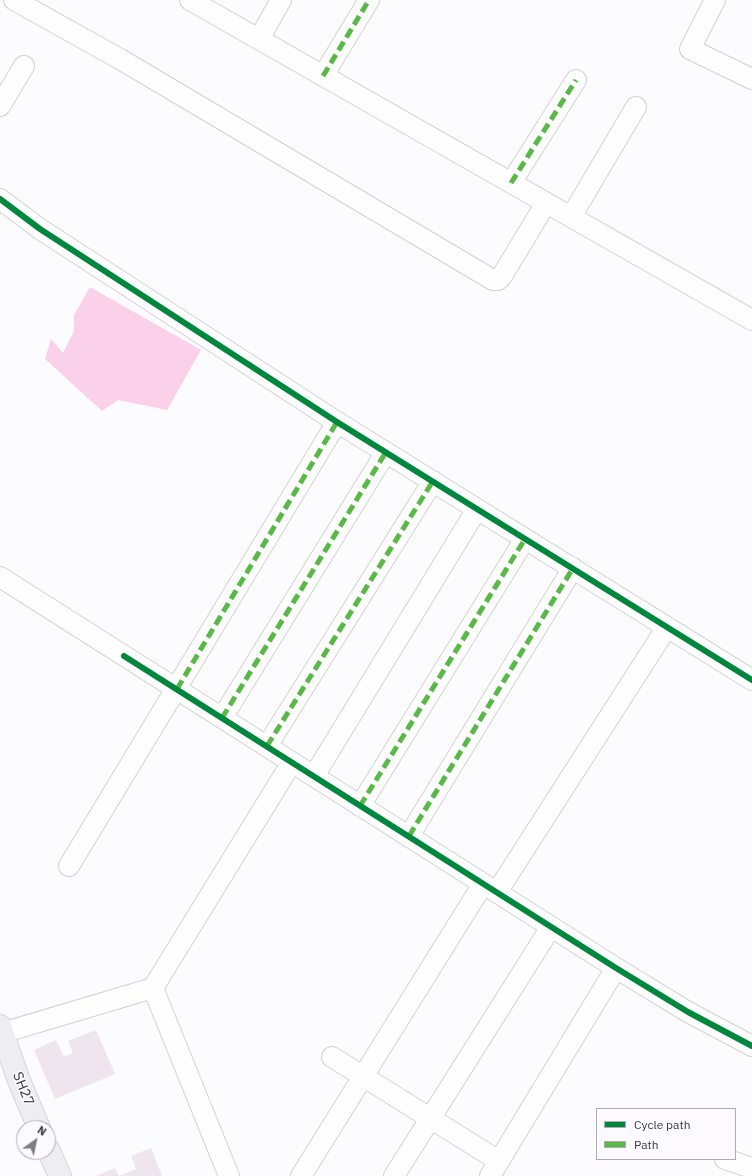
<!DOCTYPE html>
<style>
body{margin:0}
#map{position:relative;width:752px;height:1176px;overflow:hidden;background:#fcfbfd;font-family:"IBM Plex Sans",sans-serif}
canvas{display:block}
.legend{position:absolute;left:596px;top:1108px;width:140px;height:52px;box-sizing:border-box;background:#fcfafe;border:1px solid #afacb2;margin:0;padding:5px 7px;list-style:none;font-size:12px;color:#3b373f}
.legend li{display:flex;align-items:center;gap:8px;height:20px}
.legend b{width:20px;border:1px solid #afacb2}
.north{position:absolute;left:16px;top:1120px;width:40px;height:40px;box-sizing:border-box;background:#fcfafe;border:1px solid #afacb2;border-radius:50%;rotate:33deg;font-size:11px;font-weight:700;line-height:16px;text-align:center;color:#3b373f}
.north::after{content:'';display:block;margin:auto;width:14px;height:18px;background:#7f7c82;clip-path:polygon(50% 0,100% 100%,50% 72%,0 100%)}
</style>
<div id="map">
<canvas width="752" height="1176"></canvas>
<ul class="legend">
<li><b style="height:5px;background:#00873e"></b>Cycle path</li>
<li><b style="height:5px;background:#58b947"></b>Path</li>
</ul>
<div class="north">N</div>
</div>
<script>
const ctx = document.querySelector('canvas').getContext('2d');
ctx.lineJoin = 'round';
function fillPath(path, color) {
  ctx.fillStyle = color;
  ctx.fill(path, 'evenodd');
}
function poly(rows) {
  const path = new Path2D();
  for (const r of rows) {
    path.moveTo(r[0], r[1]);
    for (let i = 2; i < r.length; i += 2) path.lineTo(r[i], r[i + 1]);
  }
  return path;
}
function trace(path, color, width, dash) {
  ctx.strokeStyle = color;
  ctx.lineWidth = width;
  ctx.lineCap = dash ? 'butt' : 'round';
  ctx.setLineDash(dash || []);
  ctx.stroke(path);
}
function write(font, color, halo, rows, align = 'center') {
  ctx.font = font + ' "IBM Plex Sans",sans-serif';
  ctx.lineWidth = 3;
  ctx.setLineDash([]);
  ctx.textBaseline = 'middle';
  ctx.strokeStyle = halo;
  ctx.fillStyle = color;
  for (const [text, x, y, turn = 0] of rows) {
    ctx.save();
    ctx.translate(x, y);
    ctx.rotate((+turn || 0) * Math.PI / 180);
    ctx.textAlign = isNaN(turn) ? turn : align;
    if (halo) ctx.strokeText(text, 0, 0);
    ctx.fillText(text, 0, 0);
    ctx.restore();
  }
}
const green = poly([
 [90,287,201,350,167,410,118,400,102,411,45,359,51,339,63,353,74,331,74,315]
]);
const building = poly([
 [96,1030,115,1074,55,1099,34,1050,56,1040,64,1057,73,1053,68,1041],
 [151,1148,162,1176,119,1176,136,1169,131,1156],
 [115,1168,119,1176,96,1176]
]);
const minor = poly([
 [14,0,120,59,493,280,498,280,502,276,546,203],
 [190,0,752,320],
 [715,0,690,49,752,79],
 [259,39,281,0],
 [323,76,369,0],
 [0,106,24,66],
 [511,183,576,80],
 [0,199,40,229,337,422,752,680],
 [571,217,636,107],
 [0,577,616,968,688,1012,752,1046],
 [222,718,386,452],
 [267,746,433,481],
 [314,776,477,509],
 [360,806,525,539],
 [409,836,573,568],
 [69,866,337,422],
 [497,892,667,627],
 [153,988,292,762],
 [2,1033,153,988,229,1176],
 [332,1057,499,1161],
 [725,1159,752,1168],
 [301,1176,483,884],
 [394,1176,551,927],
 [490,1176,616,968]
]);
const major = poly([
 [0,1026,18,1078,39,1128],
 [48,1149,60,1176]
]);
const quiet = poly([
 [323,76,369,0],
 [511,183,576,80],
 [177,689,337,422],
 [222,718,386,452],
 [267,746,433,481],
 [360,806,525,539],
 [409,836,573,568]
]);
const cycleway = poly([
 [0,199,40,229,337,422,752,680],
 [124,656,616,968,688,1012,752,1046]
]);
const streetNames = [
 ["SH27",23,1089,68]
];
fillPath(green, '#fbd1e9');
fillPath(building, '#eee5ef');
trace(minor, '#d3d1d5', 22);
trace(major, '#d7d5d8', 24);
trace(minor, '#fffeff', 20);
trace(major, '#eeedf2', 22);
trace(quiet, '#58b947', 5, [10, 5]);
trace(cycleway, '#00873e', 6);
write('14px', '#3b373f', '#fcfafe', streetNames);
</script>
